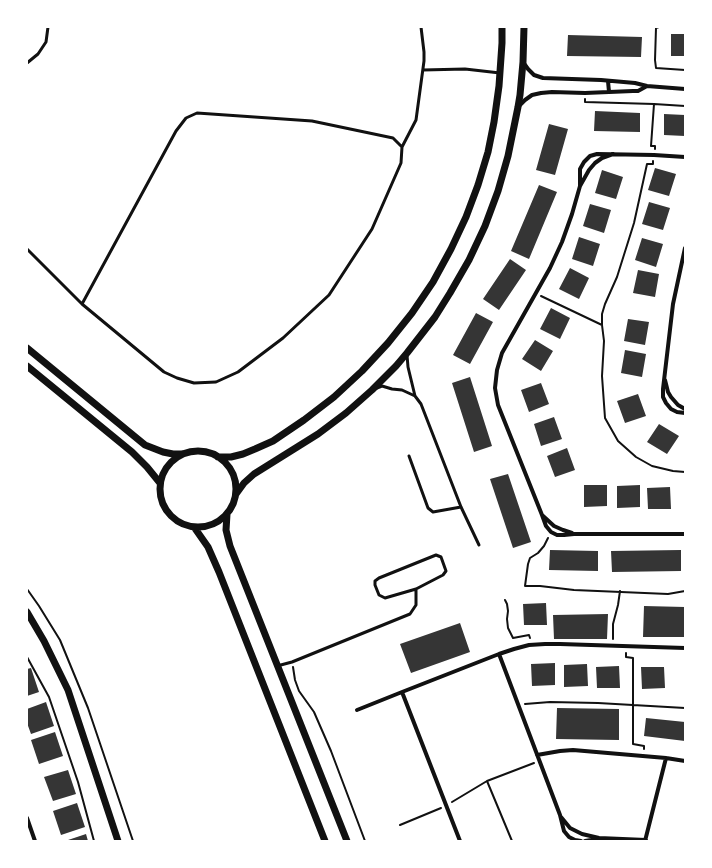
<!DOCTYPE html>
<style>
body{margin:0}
#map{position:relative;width:712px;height:868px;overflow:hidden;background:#fff;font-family:"Asap Condensed",sans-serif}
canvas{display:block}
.frame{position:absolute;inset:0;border:28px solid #fff;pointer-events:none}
</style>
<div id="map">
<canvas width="712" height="868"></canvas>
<div class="frame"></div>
</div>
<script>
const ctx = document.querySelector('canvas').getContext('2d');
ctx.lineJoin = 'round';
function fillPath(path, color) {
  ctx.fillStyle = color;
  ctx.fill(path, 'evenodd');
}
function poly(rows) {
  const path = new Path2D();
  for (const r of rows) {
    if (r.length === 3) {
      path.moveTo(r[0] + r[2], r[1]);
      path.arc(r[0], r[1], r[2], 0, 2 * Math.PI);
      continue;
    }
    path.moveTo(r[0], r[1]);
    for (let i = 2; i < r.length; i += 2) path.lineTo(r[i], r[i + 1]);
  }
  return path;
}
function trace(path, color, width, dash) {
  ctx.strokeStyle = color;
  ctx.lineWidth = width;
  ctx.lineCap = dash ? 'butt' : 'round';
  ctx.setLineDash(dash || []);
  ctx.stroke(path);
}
const building = poly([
 [671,34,685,34,685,56,671,56],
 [568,35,642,37,641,57,567,56],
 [595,111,640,113,640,132,594,131],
 [664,114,685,115,685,136,664,135],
 [549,124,568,129,555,175,536,170],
 [655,168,676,174,669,196,648,190],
 [602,170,623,177,616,199,595,193],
 [539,185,557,192,529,259,511,251],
 [649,202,670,208,663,230,642,224],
 [590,204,611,210,604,233,583,226],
 [579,237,600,244,593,266,572,259],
 [642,238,663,244,656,267,635,260],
 [510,259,526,270,499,310,483,299],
 [570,268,589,278,579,299,559,289],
 [638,270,659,274,655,297,633,293],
 [551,308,570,318,560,339,540,329],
 [476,313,493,322,470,364,453,355],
 [628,319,649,322,645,345,624,341],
 [535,340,553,351,541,371,522,359],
 [625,350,646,354,642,377,621,373],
 [470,377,492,446,474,452,452,383],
 [541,383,549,404,529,412,521,390],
 [638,394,646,416,625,423,617,401],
 [554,417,562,439,541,446,534,424],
 [659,424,679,436,667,454,647,442],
 [567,448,575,470,555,477,547,456],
 [508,474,531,542,513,548,490,479],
 [584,485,607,485,607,506,584,507],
 [640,485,640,507,617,508,617,486],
 [670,487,671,509,648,509,647,488],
 [550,550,598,551,598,571,549,570],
 [681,550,681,571,612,572,611,551],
 [546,603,547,625,524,625,523,604],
 [644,606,685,607,685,637,643,637],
 [608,614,607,639,554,639,553,615],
 [460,623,470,652,411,673,400,644],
 [555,663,555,685,532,686,531,664],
 [587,664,588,686,564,687,564,665],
 [619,666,620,688,597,688,596,667],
 [641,667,664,667,665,688,642,689],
 [31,668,39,692,27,696,27,669],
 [46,702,54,726,31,734,27,723,27,709],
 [557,708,619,709,619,740,556,739],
 [646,718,685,722,685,741,644,736],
 [55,732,63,756,39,764,31,740],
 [68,770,76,794,53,801,44,777],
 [77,803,85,827,61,835,53,811],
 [86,834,88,841,65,841]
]);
const path = poly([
 [659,27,656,28,655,60,656,68,685,70],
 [585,99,585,102,654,104,651,146,655,146,655,149],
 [654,104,685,106],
 [653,161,653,164,647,164,634,223,617,277,605,304,602,314,602,325,604,341,602,376,605,418,618,441,636,457,652,466,673,471,685,472],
 [541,296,602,325],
 [548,538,544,546,538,553,530,558,528,564,525,586,540,586,574,590,668,594,685,591],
 [27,589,39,606,60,640,88,708,133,841],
 [505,600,507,604,508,611,507,619,508,628,513,638,529,635,530,638],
 [613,639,613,624,618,605,620,591],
 [626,653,626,657,633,658,633,744,644,746,644,749],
 [27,657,49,697,78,782,94,841],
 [293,667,295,680,299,691,314,712,331,751,365,841],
 [525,704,550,702,598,703,685,708],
 [487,781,512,841],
 [452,802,487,781,534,763],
 [400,825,441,808]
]);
const service = poly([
 [27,63,38,54,46,42,48,27],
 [423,70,465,69,500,73],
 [402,147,416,120,424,61,424,52,421,27],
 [27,249,82,304,164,372,177,378,194,383,216,382,238,372,283,338,329,295,372,229,401,163,402,147,393,138,312,121,197,113,186,118,176,131,82,304],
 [407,355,408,367,415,396,421,404,461,507,479,545],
 [377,388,382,386,392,389,402,390,415,396],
 [409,456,428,508,433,512,461,507],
 [436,555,441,557,446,571,443,575,416,589,385,598,379,595,375,585,375,581,379,578,436,555],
 [277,666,292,662,410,614,416,605,416,589]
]);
const minor = poly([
 [523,62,528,69,534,75,543,78,601,80,635,83,647,86,685,89],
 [608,81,609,92],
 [519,106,525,100,532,95,541,93,552,92,585,93,633,91,638,91,647,86],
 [613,154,602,158,595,163,589,170,580,186,572,214,562,242,550,268,502,353,497,370,495,388,498,405,542,515,546,526,551,532,557,535,564,535,574,534,685,534],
 [580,186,580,169,584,162,590,156,597,154,654,155,685,157],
 [685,248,673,304,663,389,663,397,666,403,671,409,677,412,685,413],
 [665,380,668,392,671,397,678,405,685,409],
 [542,515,554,526,563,530,572,533],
 [499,654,560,815,564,831,569,837,575,840,581,841],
 [402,692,460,841],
 [357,710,402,692,499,654,514,649,529,645,545,644,560,644,685,648],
 [537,755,560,751,573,750,666,758,685,761],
 [561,817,570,828,582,834,599,838,646,840],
 [27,818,35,841],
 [585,841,597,839],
 [645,841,666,758]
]);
const tertiary = poly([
 [27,348,145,445,163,452,173,454,182,454],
 [27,366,132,452,147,467,160,483],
 [198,489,38],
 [218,457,231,457,243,454,255,449,273,441,304,420,334,397,362,371,388,343,412,313,433,282,451,249,466,217,478,185,488,152,494,122,499,86,502,43,502,27],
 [236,494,244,483,254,474,318,434,346,413,372,390,396,366,407,353,435,317,450,293,469,260,485,226,498,191,508,156,518,107,520,95,523,62,524,27],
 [227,514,226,530,230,546,347,841],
 [194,527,208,547,219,572,325,841],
 [27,612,44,641,68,690,118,841]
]);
fillPath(building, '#353535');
trace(path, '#111', 2);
trace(service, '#111', 3);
trace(minor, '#111', 4);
trace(tertiary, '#111', 7);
</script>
